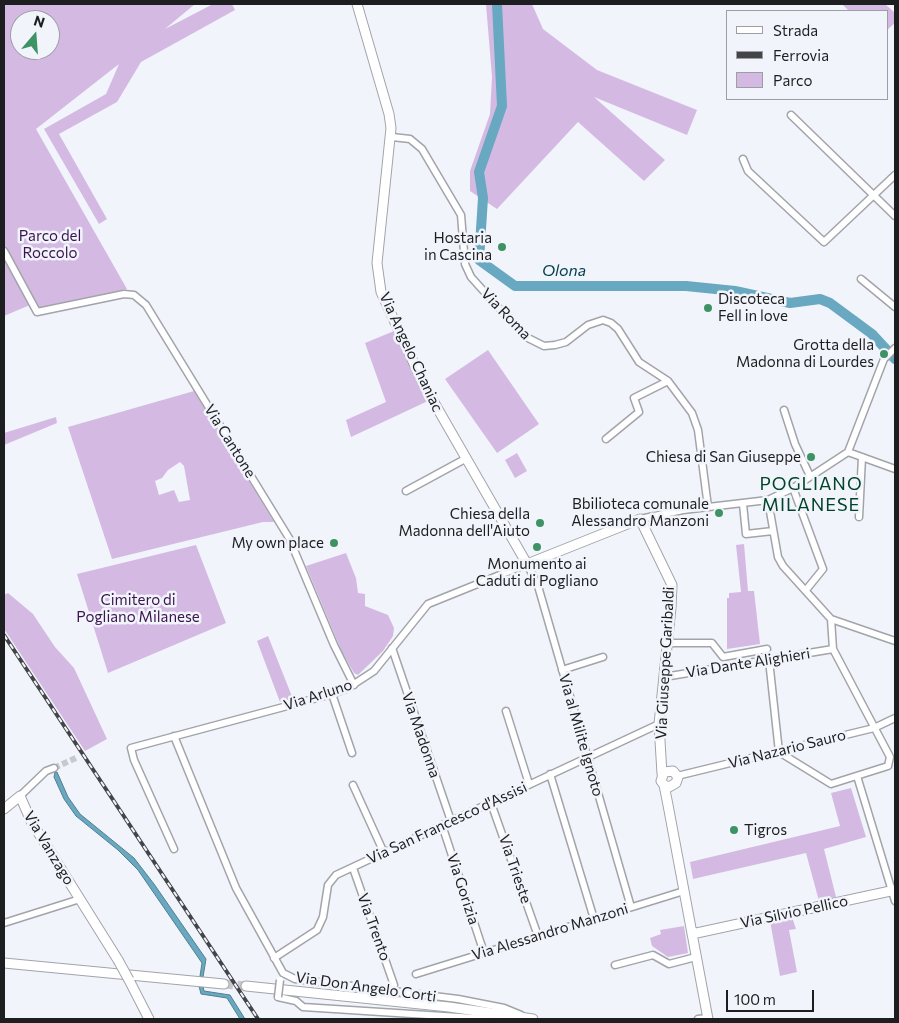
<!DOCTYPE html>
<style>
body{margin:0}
#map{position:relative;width:899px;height:1023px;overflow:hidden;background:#f2f4fb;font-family:Commissioner,sans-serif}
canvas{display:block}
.frame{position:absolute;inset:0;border:5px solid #1d1e20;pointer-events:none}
.legend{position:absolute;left:726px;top:10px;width:162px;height:90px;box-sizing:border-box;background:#f2f4fb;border:1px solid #9d9ea3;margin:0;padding:6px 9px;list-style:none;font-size:15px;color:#1d1e20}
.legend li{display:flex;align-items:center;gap:10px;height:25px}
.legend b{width:25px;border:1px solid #9d9ea3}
.north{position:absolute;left:10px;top:10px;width:50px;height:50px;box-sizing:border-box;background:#f2f4fb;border:1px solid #9d9ea3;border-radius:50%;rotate:18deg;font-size:14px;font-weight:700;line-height:20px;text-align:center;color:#1d1e20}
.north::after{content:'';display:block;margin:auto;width:18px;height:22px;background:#3e9366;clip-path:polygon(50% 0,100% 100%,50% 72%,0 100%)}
.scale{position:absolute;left:726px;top:990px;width:88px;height:22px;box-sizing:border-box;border:2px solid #1d1e20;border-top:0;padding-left:6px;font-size:15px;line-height:18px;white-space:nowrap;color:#1d1e20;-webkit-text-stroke:4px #f2f4fb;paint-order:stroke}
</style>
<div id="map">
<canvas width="899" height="1023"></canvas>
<div class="frame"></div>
<ul class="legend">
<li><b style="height:6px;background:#fff"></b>Strada</li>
<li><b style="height:6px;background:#434548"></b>Ferrovia</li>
<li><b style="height:14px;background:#d4bae3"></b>Parco</li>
</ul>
<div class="north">N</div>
<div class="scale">100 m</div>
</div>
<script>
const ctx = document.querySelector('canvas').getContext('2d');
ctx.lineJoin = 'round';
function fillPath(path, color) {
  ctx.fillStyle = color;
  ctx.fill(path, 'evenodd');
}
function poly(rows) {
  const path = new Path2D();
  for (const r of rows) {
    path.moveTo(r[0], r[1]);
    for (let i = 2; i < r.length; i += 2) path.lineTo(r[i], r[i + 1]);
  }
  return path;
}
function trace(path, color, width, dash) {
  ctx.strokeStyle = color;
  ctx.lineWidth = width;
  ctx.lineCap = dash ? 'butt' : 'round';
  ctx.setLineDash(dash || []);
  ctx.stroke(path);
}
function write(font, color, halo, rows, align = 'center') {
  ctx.font = font + ' Commissioner,sans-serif';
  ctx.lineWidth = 5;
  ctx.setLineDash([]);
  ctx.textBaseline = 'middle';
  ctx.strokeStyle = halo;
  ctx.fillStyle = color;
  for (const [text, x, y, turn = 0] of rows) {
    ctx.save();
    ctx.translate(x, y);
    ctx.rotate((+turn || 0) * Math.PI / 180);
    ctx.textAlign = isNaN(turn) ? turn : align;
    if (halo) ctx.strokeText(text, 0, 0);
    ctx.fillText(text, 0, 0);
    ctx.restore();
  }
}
const green = poly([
 [4,4,195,4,165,29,213,4,232,4,235,10,141,62,117,102,59,134,107,219,99,224,44,129,106,94,119,64,36,129,127,289,40,310,4,254],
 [20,20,50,20,50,50,20,50],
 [486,4,532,4,543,29,597,70,697,110,687,135,594,97,665,160,644,181,578,122,497,209,470,191,470,171,490,114,492,77],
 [842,4,885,4,895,13,895,23,888,29,888,11,849,11],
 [4,260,30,305,4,316],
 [394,331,428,401,351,437,346,420,386,402,365,343],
 [488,350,539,424,497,453,445,379],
 [194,391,274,522,263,522,112,559,68,427],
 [180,462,184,466,190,500,179,502,174,490,159,495,155,481,162,478,168,470],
 [56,417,57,423,4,445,4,433],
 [517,453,527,471,515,478,505,460],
 [744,544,748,591,754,591,760,644,727,649,727,598,729,598,729,593,741,592,736,545],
 [196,545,226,623,108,673,77,574],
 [346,553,356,578,358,593,365,594,365,606,388,615,394,628,393,636,383,651,358,675,354,673,342,652,306,566],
 [8,593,33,614,55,647,74,668,107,739,85,751,4,629,4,595],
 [268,636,293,699,280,702,257,641],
 [851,788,866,837,824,849,836,897,819,901,806,853,693,879,690,862,840,826,831,793],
 [792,917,796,929,789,930,797,972,780,976,770,921],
 [684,926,688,953,668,957,652,946,650,938,661,934,660,930]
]);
const water = poly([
 [55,772,57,772,68,797,80,814,134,858,154,884,206,959,203,977,200,976,202,963,138,870,118,850,76,816,64,799,54,777,55,772],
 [199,986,203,986,204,991,230,995,245,1019,240,1019,227,998,201,994,199,986]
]);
const river = poly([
 [497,4,502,106,479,172,483,198,479,260,515,286,686,286,735,291,790,303,820,299,830,303,872,334,895,359]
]);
const streetTunnel = poly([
 [54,768,76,758]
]);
const secondaryTunnel = poly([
 [224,984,246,986]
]);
const street = poly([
 [791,115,895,216],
 [392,137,410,139,422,149,461,215,465,264,471,277,524,336,544,346,555,345,566,342,588,325,603,320,611,323,618,329,639,362,668,381,692,413,698,430,708,507],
 [743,159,748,171,824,242,895,175],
 [4,251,37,312,124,294,134,295,146,305,289,538,334,645,354,685],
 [861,279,895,307],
 [784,410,795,444,810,476],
 [606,439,639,412,634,398,668,381],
 [848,452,895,469],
 [793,488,823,569,806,590],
 [406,491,465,459],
 [768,500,778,557,783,566,831,619,833,649,890,757,888,766,831,784,779,752,769,660],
 [743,504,746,534,773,531],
 [859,517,862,457],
 [640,519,683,510,768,500,793,488,848,452,884,359,895,348],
 [831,619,895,641],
 [667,643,712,643,723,657,767,649],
 [392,648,451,821],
 [562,670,603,657],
 [664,677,833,649],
 [332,694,352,753],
 [506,711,529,784],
 [174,736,236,888,283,973,295,979,458,999,504,1008,521,1015],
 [550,774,594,919],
 [677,776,874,728,895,718],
 [857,776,895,901],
 [353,785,384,853],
 [20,796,46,771,54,768],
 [491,803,538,936],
 [442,825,484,953],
 [174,849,134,760,131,748,332,694,348,688,374,671,428,604,527,564,538,586,631,907],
 [353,868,394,985],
 [4,923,80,899],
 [274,958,317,930,323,917,328,885,336,875,659,724],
 [615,965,653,955,669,964,696,957],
 [416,974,684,891],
 [278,997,296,1001,303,1007,490,1019],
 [698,1019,707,1018]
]);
const secondary = poly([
 [357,4,389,114,391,128,377,263,381,292,424,385,527,564,640,519,672,585,671,608,659,724,662,774],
 [664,785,669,787,676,783,678,777,673,771,664,772,661,781,664,785,668,805,708,1019],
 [4,809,20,796,31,821,118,960],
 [692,934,895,890],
 [4,963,224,984],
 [129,980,149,1019],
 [246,986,449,1007,533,1019]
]);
const rail = poly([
 [4,635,258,1019]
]);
const streetBridge = poly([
 [278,997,280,980]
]);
const secondaryBridge = poly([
 [118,960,129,980]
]);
const markers = [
 [502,247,5,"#3e9366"],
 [708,308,5,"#3e9366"],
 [884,354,5,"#3e9366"],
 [811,457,5,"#3e9366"],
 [719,513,5,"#3e9366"],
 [540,523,5,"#3e9366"],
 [334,543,5,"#3e9366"],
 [537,547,5,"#3e9366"],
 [734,830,5,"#3e9366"]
];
const parkNames = [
 ["Parco del",50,236],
 ["Roccolo",50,253],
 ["Cimitero di",138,600],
 ["Pogliano Milanese",138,617]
];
const poiNames = [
 ["Hostaria",492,238],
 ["in Cascina",492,255],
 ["Discoteca",718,299,"left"],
 ["Fell in love",718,316,"left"],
 ["Grotta della",874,345],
 ["Madonna di Lourdes",874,362],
 ["Chiesa di San Giuseppe",801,457],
 ["Bbilioteca comunale",709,504],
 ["Alessandro Manzoni",709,521],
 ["Chiesa della",530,514],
 ["Madonna dell'Aiuto",530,531],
 ["My own place",324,543],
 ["Monumento ai",537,564,"center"],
 ["Caduti di Pogliano",537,581,"center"],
 ["Tigros",744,830,"left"]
];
const streetNames = [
 ["Via Roma",506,314,46],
 ["Via Angelo Chaniac",411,352,65],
 ["Via Cantone",230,441,58],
 ["Via Giuseppe Garibaldi",665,663,-87],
 ["Via Dante Alighieri",748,663,-9],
 ["Via Arluno",318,695,-18],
 ["Via Madonna",421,735,71],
 ["Via al Milite Ignoto",581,735,74],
 ["Via Nazario Sauro",787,749,-14],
 ["Via San Francesco d'Assisi",447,823,-25],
 ["Via Vanzago",49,848,59],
 ["Via Trieste",515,869,71],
 ["Via Gorizia",463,889,72],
 ["Via Silvio Pellico",794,912,-12],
 ["Via Trento",374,927,70],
 ["Via Alessandro Manzoni",550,932,-17],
 ["Via Don Angelo Corti",366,987,8]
];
const waterNames = [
 ["Olona",564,271]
];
const quarterNames = [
 ["POGLIANO",811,484],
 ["MILANESE",811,505]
];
fillPath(green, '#d4bae3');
fillPath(water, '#68a8c0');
trace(water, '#527f90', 1);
trace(river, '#68a8c0', 10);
trace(streetTunnel, '#c7c9cf', 6, [6, 3]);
trace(secondaryTunnel, '#c7c9cf', 9, [9, 4.5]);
trace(street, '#a2a4aa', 9);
trace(secondary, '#a2a4aa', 11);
trace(street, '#fff', 6);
trace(secondary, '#fff', 9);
trace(rail, '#434548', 4);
trace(rail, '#f2f4fb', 2, [5.5]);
trace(streetBridge, '#a2a4aa', 9, []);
trace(secondaryBridge, '#a2a4aa', 11, []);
trace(streetBridge, '#fff', 6);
trace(secondaryBridge, '#fff', 9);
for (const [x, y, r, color] of markers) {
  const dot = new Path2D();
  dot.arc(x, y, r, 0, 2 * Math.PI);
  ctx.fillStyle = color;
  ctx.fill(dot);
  trace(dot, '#f2f4fb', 2);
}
write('15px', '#3b144e', '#f2f4fb', parkNames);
write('15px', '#1d1e20', '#f2f4fb', poiNames, 'right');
write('15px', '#1d1e20', '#f2f4fb', streetNames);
write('italic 16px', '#044051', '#f2f4fb', waterNames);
ctx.letterSpacing = '1px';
write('18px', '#004427', '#f2f4fb', quarterNames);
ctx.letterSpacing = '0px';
</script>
